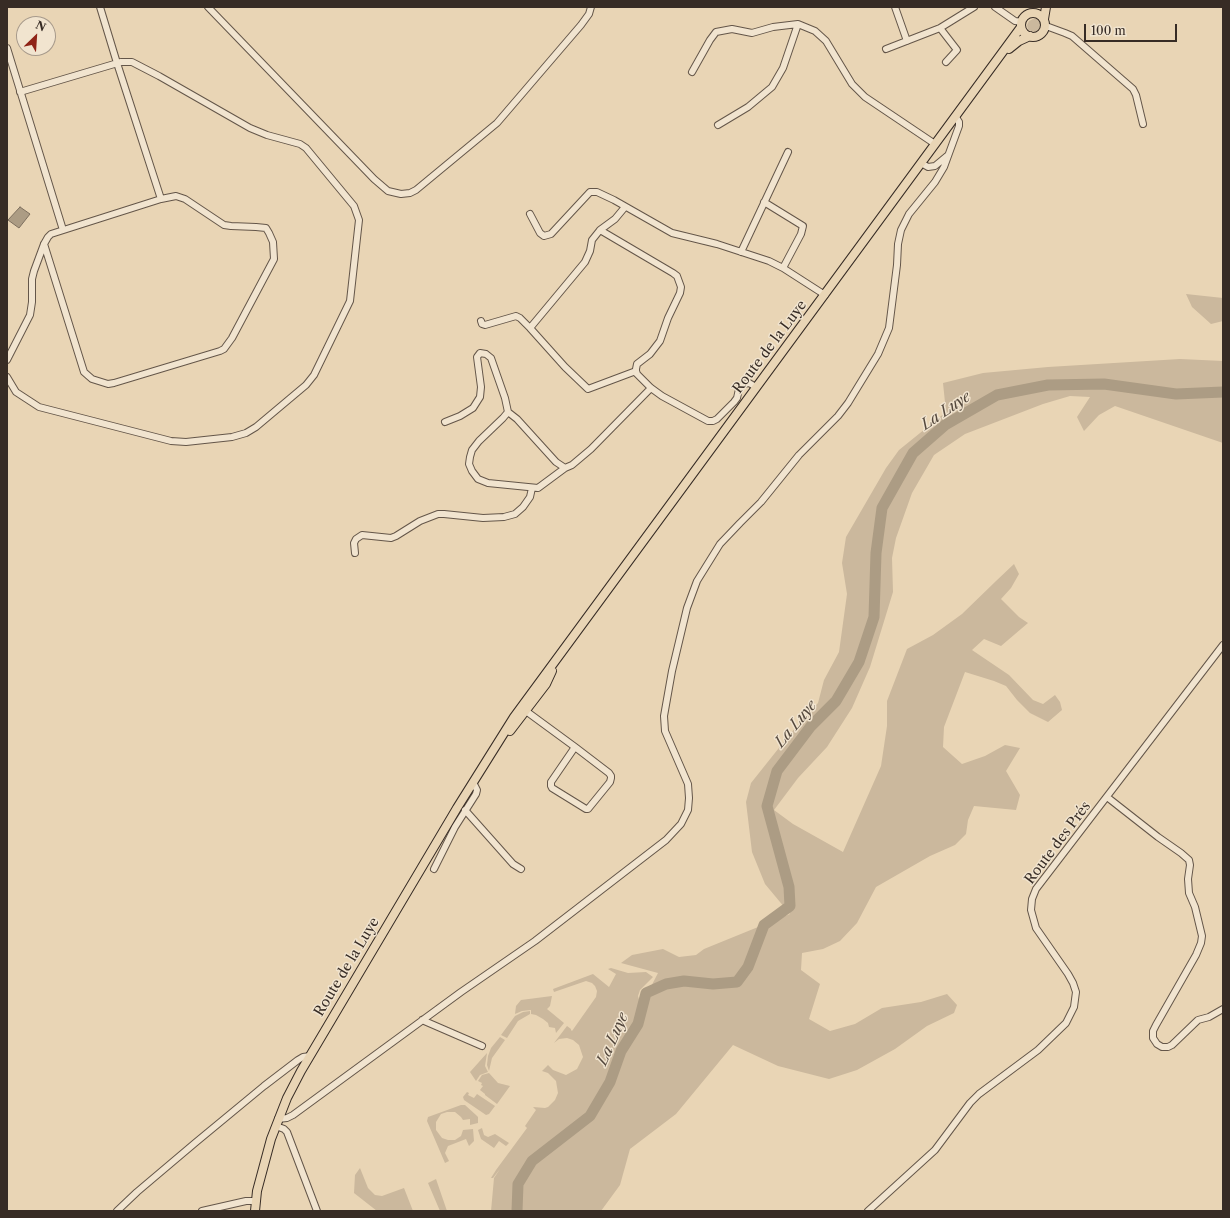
<!DOCTYPE html>
<meta charset="utf-8">
<style>
body{margin:0}
#map{position:relative;width:1230px;height:1218px;overflow:hidden;background:#e9d5b5;font-family:"Libre Caslon Text",serif}
canvas{display:block}
.frame{position:absolute;inset:0;border:8px solid #372c25;pointer-events:none}
.north{position:absolute;left:16px;top:16px;width:40px;height:40px;box-sizing:border-box;background:#f1e4cf;border:1px solid #a79a8b;border-radius:50%;rotate:25deg;font-size:11px;font-weight:700;line-height:16px;text-align:center;color:#372c25}
.north::after{content:'';display:block;margin:auto;width:14px;height:18px;background:#8f2418;clip-path:polygon(50% 0,100% 100%,50% 72%,0 100%)}
.scale{position:absolute;left:1084px;top:24px;width:93px;height:18px;box-sizing:border-box;border:2px solid #372c25;border-top:0;padding-left:5px;font-size:12px;line-height:14px;white-space:nowrap;color:#372c25;-webkit-text-stroke:3px #f1e4cf;paint-order:stroke}
</style>
<div id="map">
<canvas width="1230" height="1218"></canvas>
<div class="frame"></div>
<div class="north">N</div>
<div class="scale">100 m</div>
</div>
<script>
const ctx = document.querySelector('canvas').getContext('2d');
ctx.lineJoin = 'round';
function fillPath(path, color) {
  ctx.fillStyle = color;
  ctx.fill(path, 'evenodd');
}
function poly(rows) {
  const path = new Path2D();
  for (const r of rows) {
    if (r.length === 3) {
      path.moveTo(r[0] + r[2], r[1]);
      path.arc(r[0], r[1], r[2], 0, 2 * Math.PI);
      continue;
    }
    path.moveTo(r[0], r[1]);
    for (let i = 2; i < r.length; i += 2) path.lineTo(r[i], r[i + 1]);
  }
  return path;
}
function trace(path, color, width, dash) {
  ctx.strokeStyle = color;
  ctx.lineWidth = width;
  ctx.lineCap = dash ? 'butt' : 'round';
  ctx.setLineDash(dash || []);
  ctx.stroke(path);
}
function write(font, color, halo, rows, align = 'center') {
  ctx.font = font + ' "Libre Caslon Text",serif';
  ctx.lineWidth = 3;
  ctx.setLineDash([]);
  ctx.textBaseline = 'middle';
  ctx.strokeStyle = halo;
  ctx.fillStyle = color;
  for (const [text, x, y, turn = 0] of rows) {
    ctx.save();
    ctx.translate(x, y);
    ctx.rotate((+turn || 0) * Math.PI / 180);
    ctx.textAlign = isNaN(turn) ? turn : align;
    if (halo) ctx.strokeText(text, 0, 0);
    ctx.fillText(text, 0, 0);
    ctx.restore();
  }
}
const green = poly([
 [1039,18,1042,22,1042,27,1035,32,1028,30,1027,25,1029,21,1033,19],
 [1186,294,1223,298,1223,321,1211,324,1192,307],
 [1180,359,1223,361,1223,443,1115,406,1099,415,1084,431,1077,417,1090,397,1070,396,1043,404,965,434,934,455,912,493,896,538,892,558,893,592,870,667,852,708,827,747,798,778,774,810,793,824,843,852,881,766,887,726,887,701,907,649,933,635,962,614,996,581,1014,564,1019,574,1011,588,1001,599,1019,617,1028,623,1001,646,984,639,972,650,1009,675,1033,700,1043,704,1055,695,1060,702,1062,710,1048,722,1030,713,1017,700,1006,686,994,681,965,672,944,727,943,747,962,764,985,756,1005,745,1020,748,1006,771,1020,795,1016,810,974,806,968,820,966,834,955,845,930,856,876,887,857,923,840,941,823,949,802,953,801,970,820,984,809,1019,830,1031,855,1024,882,1008,921,1002,947,994,957,1005,954,1013,927,1026,895,1049,857,1070,829,1079,778,1066,733,1045,676,1114,630,1149,620,1185,601,1211,491,1211,494,1178,500,1169,493,1178,491,1178,496,1170,527,1128,525,1126,536,1110,533,1107,545,1108,548,1107,555,1100,558,1093,556,1081,548,1073,542,1071,548,1065,553,1070,566,1075,577,1069,583,1057,579,1045,573,1040,567,1038,559,1039,554,1043,567,1026,571,1029,571,1030,572,1031,596,997,597,991,595,986,592,983,586,981,554,992,553,989,593,974,609,987,616,974,608,969,611,968,628,973,646,972,653,977,640,990,638,996,641,1006,658,973,621,963,632,955,663,949,679,957,696,955,704,949,790,914,765,884,752,852,746,802,751,783,790,734,818,703,824,680,839,652,847,594,842,563,846,537,886,468,899,450,946,412,943,383,983,373,1048,367],
 [552,996,550,1006,547,1009,564,1023,556,1033,555,1028,549,1027,548,1023,543,1019,536,1015,531,1014,531,1010,522,1011,515,1014,516,1006,521,1000],
 [530,1011,530,1014,518,1021,507,1038,501,1035,515,1016,523,1012],
 [500,1037,505,1040,492,1058,489,1071,487,1065,488,1056,491,1048],
 [487,1053,485,1066,488,1072,480,1075,476,1081,470,1072],
 [489,1073,498,1083,510,1086,497,1104,485,1095,485,1094,480,1090,483,1086,481,1085,482,1083,478,1081,482,1075],
 [467,1092,469,1093,468,1095,474,1098,477,1094,495,1106,489,1114,486,1115,464,1100,463,1097],
 [461,1105,465,1105,476,1115,478,1117,478,1123,470,1125,470,1119,463,1120,461,1117,455,1112,447,1112,441,1114,436,1122,436,1130,442,1138,448,1140,455,1140,461,1136,463,1130,473,1129,474,1141,469,1146,466,1139,448,1146,445,1153,449,1161,445,1163,427,1121,428,1117],
 [482,1128,484,1135,488,1137,495,1134,509,1143,506,1146,499,1141,494,1148,481,1139,478,1130],
 [360,1168,368,1188,375,1195,382,1196,404,1188,413,1211,377,1211,354,1193,355,1175],
 [436,1179,447,1211,440,1211,428,1183]
]);
const water = poly([
 [20,207,30,214,19,228,8,220,20,207]
]);
const river = poly([
 [517,1211,518,1184,532,1161,590,1116,610,1082,621,1051,638,1024,646,993,666,984,684,981,713,984,737,982,748,967,764,925,790,906,789,887,767,806,777,771,811,726,836,701,859,662,874,617,876,553,882,508,913,453,945,425,997,395,1048,385,1104,384,1176,394,1223,392]
]);
const minor = poly([
 [100,7,117,63,161,199],
 [208,7,374,179,388,191,401,194,410,193,416,190,497,123,581,25,589,14,591,7],
 [895,7,907,41],
 [995,7,1015,21,1022,22],
 [1046,26,1065,33,1072,36,1133,89,1136,95,1143,124],
 [940,28,957,50,946,62],
 [7,48,63,230],
 [886,49,940,28,974,7],
 [692,72,710,40,716,32,732,29,752,33,773,27,798,24,815,31,826,41,852,84,865,97,935,144],
 [718,125,748,107,772,87,783,68,798,24],
 [921,163,928,167,935,166,947,156],
 [764,202,803,226,801,234,783,268],
 [530,214,540,233,544,236,551,234,590,192,597,192,614,200,672,233,717,244,769,261,783,268,825,295],
 [600,230,615,219,625,207],
 [741,252,788,152],
 [481,321,482,324,485,325,516,316,520,318,530,328],
 [7,360,30,315,32,302,32,279,34,271,44,244,48,237,51,234,161,199,176,196,185,199,224,225,231,226,256,227,266,228,269,233,273,242,274,259,232,338,224,349,220,351,114,383,108,384,92,379,84,372,44,244],
 [636,371,588,389,565,367,530,328,585,262,590,251,592,240,600,230,673,273,677,276,681,287,680,293,668,318,660,341,650,354,637,364,636,369,636,371,637,374,651,388,662,396,708,421,713,421,717,419,734,402,737,398,739,389,743,384,749,383,756,387],
 [7,377,16,392,39,407,171,441,186,442,232,437,246,433,256,427,306,385,314,375,350,301,359,220,354,206,306,148,300,144,267,135,250,128,159,76,132,62,121,62,20,92],
 [508,412,517,419,556,462,565,468],
 [445,422,460,416,473,408,480,397,481,387,477,357,480,353,486,354,491,358,505,398,508,412,503,418,479,441,472,450,470,457,469,464,472,471,478,479,488,483,538,488,565,468,572,465,591,449,651,388],
 [355,553,354,543,356,539,362,535,391,538,396,536,420,521,438,514,444,514,483,518,504,517,515,514,523,507,530,497,532,488],
 [522,708,530,714,575,747,609,773,611,776,611,778,610,782,588,809,586,809,552,788,551,786,551,782,575,747],
 [1107,797,1158,837,1181,853,1189,860,1190,865,1188,879,1189,893,1195,907,1202,936,1201,943,1196,955,1156,1025,1153,1031,1153,1038,1157,1044,1162,1047,1168,1047,1172,1045,1198,1020,1209,1017,1223,1009],
 [465,810,513,864,521,869],
 [434,869,455,827,476,794,477,790,473,782],
 [422,1020,482,1046],
 [278,1119,287,1118,293,1115,461,992,535,941,666,840,681,824,688,810,689,798,688,784,665,731,664,716,672,671,687,608,697,581,720,544,740,523,761,502,799,455,838,416,848,403,878,354,889,328,897,265,898,244,901,230,909,214,935,182,944,167,959,126,959,122,955,116],
 [276,1126,284,1129,287,1132,317,1211],
 [117,1211,137,1192,195,1143,264,1086,298,1060,303,1057,310,1056],
 [202,1211,246,1201,256,1201],
 [868,1211,935,1150,970,1103,979,1094,1038,1050,1066,1023,1074,1007,1076,992,1073,983,1068,974,1036,928,1031,910,1032,899,1036,889,1223,645]
]);
const major = poly([
 [1033,25,12],
 [1044,19,1046,7],
 [1009,49,1019,41,1030,36],
 [510,731,546,684,552,671],
 [255,1211,257,1191,271,1139,287,1098,301,1071,457,808,514,717,1021,27]
]);
const streetNames = [
 ["Route de la Luye",770,347,-53],
 ["Route des Prés",1058,843,-53],
 ["Route de la Luye",347,967,-59]
];
const waterNames = [
 ["La Luye",946,411,-34],
 ["La Luye",796,724,-50],
 ["La Luye",613,1039,-66]
];
fillPath(green, '#cbb89d');
fillPath(water, '#ac9c84');
trace(water, '#7d6f5e', 1);
trace(river, '#ac9c84', 11);
trace(minor, '#645649', 8);
trace(major, '#372c25', 10);
trace(minor, '#f1e4cf', 6);
trace(major, '#e9d5b5', 8);
write('14px', '#372c25', '#f1e4cf', streetNames);
write('italic 15px', '#54483d', '#f1e4cf', waterNames);
</script>
